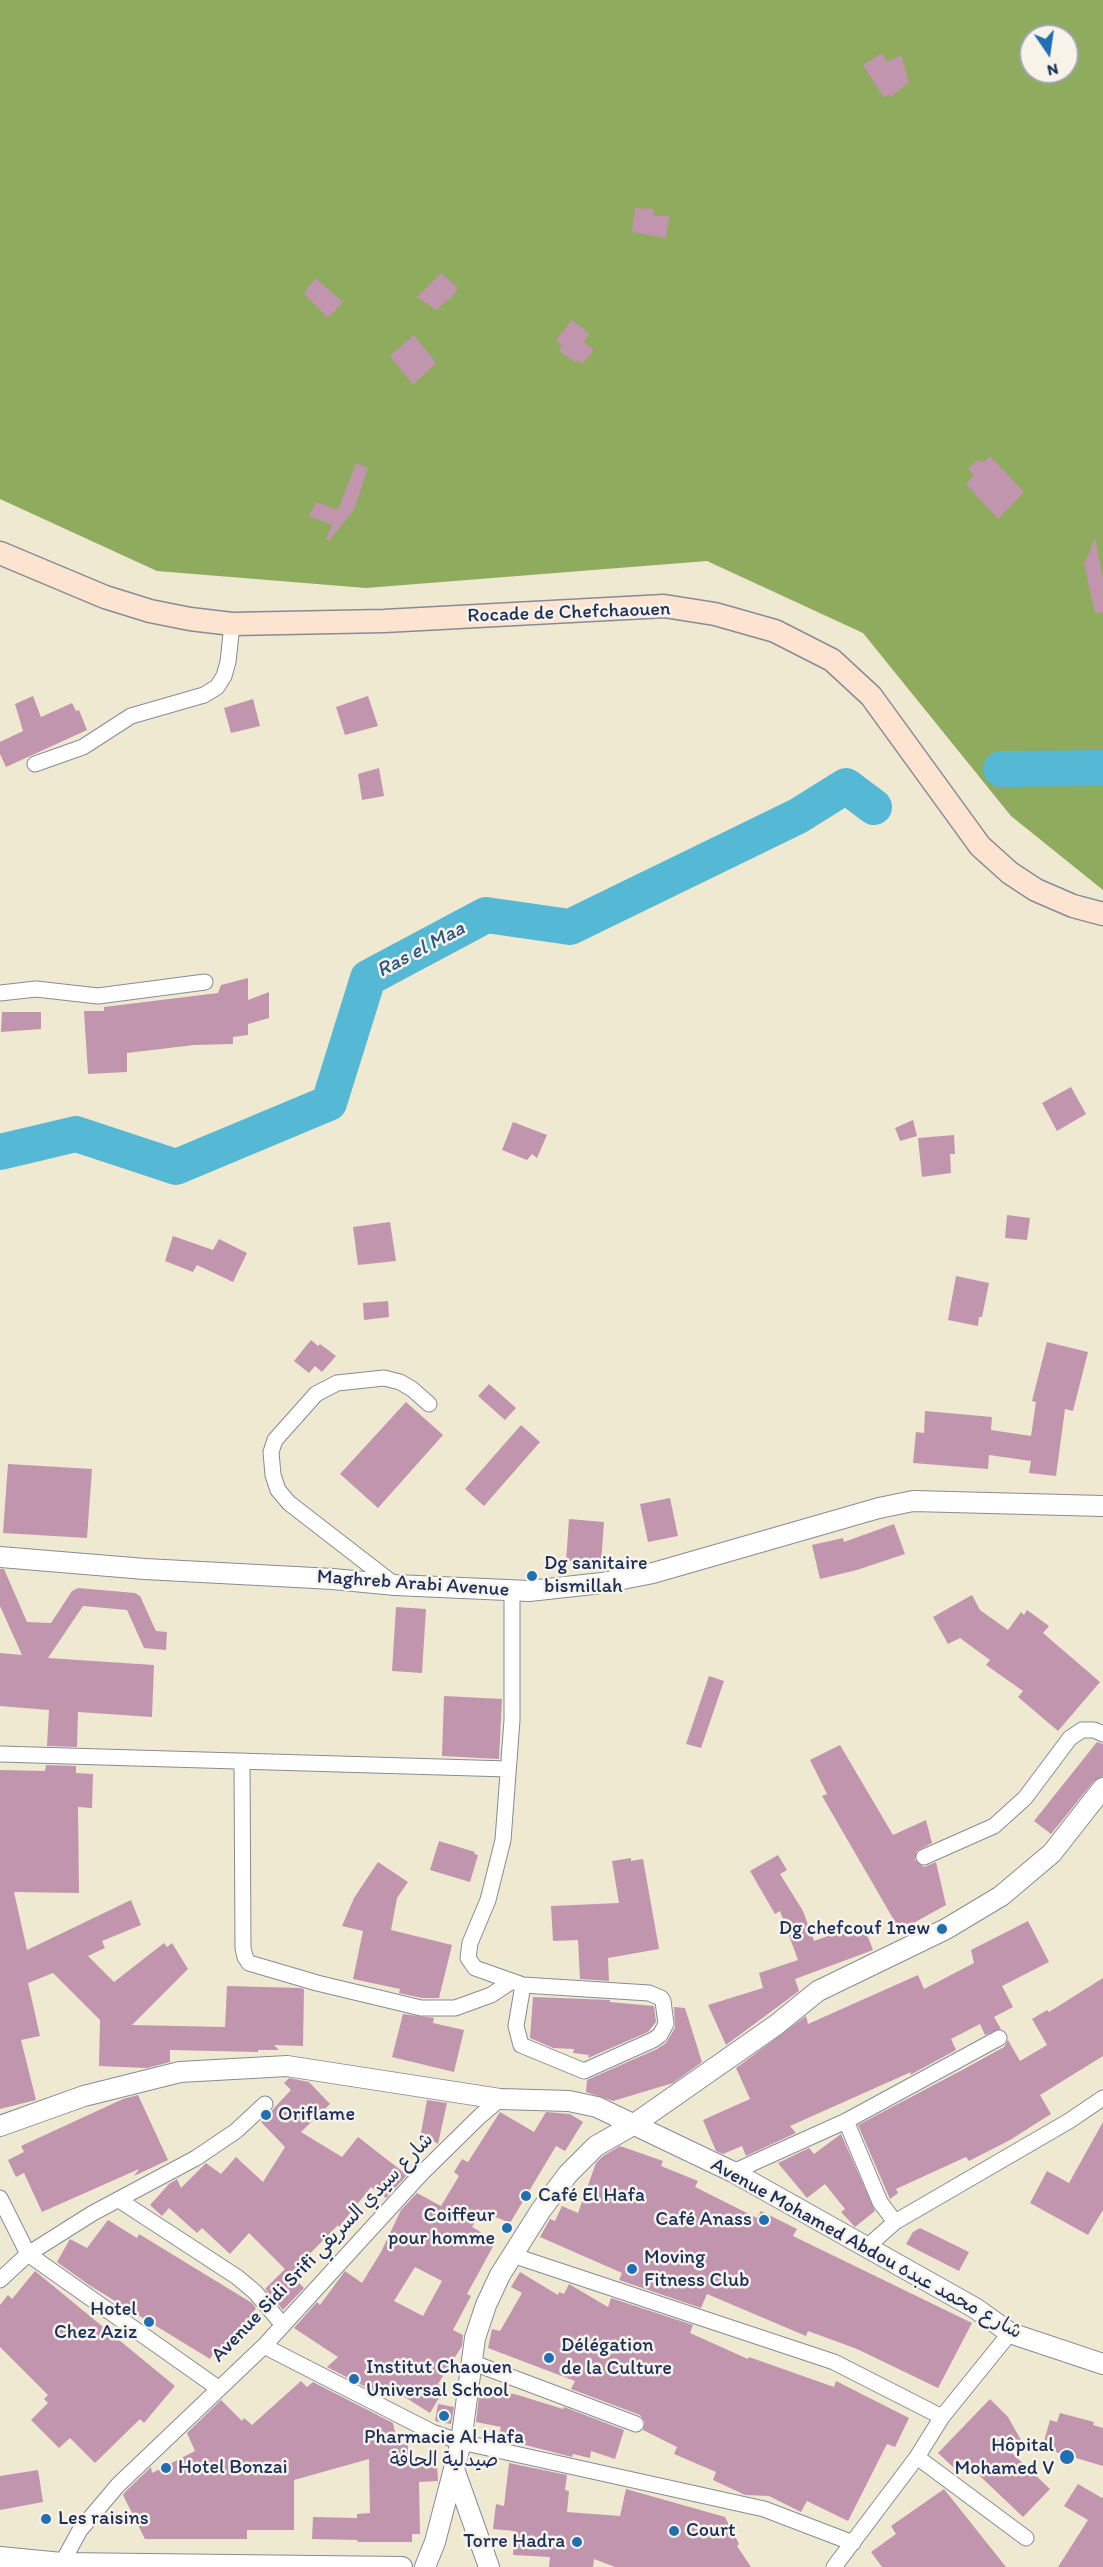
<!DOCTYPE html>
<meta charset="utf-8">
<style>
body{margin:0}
#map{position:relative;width:1103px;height:2567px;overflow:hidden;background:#efe9d1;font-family:Itim,sans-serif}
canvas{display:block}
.north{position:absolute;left:1019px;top:24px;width:60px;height:60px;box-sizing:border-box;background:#f7f3e8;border:2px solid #9fa5b1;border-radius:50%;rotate:167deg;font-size:16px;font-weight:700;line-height:24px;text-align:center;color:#1b2f5e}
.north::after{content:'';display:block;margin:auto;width:21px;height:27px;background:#1f6fb2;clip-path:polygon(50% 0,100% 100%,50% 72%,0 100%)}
</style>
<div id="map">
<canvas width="1103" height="2567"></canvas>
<div class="north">N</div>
</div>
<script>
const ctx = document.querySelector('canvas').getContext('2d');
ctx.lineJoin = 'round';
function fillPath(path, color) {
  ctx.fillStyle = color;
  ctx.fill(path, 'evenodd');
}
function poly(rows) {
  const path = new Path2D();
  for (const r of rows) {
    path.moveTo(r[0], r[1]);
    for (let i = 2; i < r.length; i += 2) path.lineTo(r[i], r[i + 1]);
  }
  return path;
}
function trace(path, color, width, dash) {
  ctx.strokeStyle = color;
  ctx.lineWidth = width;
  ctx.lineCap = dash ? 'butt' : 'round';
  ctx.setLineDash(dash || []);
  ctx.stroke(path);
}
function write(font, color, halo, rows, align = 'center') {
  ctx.font = font + ' Itim,"Playpen Sans Arabic",sans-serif';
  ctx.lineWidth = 5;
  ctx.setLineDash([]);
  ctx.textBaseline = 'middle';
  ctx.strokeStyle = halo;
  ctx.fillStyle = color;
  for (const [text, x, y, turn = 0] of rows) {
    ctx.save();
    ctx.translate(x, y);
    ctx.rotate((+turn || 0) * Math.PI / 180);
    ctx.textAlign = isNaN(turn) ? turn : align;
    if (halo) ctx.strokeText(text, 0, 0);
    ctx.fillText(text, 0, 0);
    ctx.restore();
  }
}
const forest = poly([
 [0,0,1103,0,1103,890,1011,816,863,633,707,561,366,588,157,571,0,499],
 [1031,36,1067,36,1067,72,1031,72]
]);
const river = poly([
 [1001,769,1103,768],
 [0,1152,76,1134,176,1167,329,1103,368,978,486,915,570,927,798,816,846,786,874,807]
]);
const building = poly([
 [882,53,886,62,901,55,909,82,891,97,889,94,884,98,863,65],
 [635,208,654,209,653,216,669,216,666,238,632,232],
 [441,273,458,288,453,296,436,310,417,297],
 [315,278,343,302,328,318,304,294],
 [572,320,589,333,584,342,594,350,582,364,578,360,576,363,559,351,562,345,556,340],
 [414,335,436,363,413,385,390,356],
 [990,456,1024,492,998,519,966,484,974,475,968,469,977,460,984,462],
 [356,463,368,468,354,510,329,541,326,539,332,525,309,516,316,502,338,510],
 [1095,538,1103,579,1103,612,1095,613,1084,564],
 [33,696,41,717,72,703,76,711,79,710,87,730,6,767,0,754,0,742,23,731,15,704],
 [368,696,378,726,345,735,336,707],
 [253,699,260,726,231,733,224,708],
 [379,768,384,796,362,800,358,774],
 [248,978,248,1000,269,992,269,1018,248,1024,248,1035,233,1037,233,1044,194,1045,127,1053,127,1072,88,1074,84,1011,104,1011,104,1007,218,993,221,985],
 [2,1012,41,1012,41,1029,1,1032],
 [1071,1087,1086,1114,1057,1131,1042,1103],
 [913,1120,917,1136,900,1141,895,1128],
 [513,1122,547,1135,537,1158,532,1154,527,1160,502,1150],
 [954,1135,955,1154,950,1154,951,1173,922,1177,918,1138],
 [1007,1215,1030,1218,1027,1240,1005,1238],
 [390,1222,396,1261,358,1265,353,1227],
 [173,1236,213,1250,219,1239,247,1253,233,1282,197,1265,193,1272,165,1261],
 [956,1276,989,1283,982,1317,979,1317,978,1326,948,1320],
 [388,1301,389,1317,364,1320,363,1303],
 [311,1340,318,1346,320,1344,336,1356,322,1372,315,1366,309,1373,294,1361],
 [1047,1342,1088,1352,1073,1411,1065,1409,1056,1476,1029,1473,1031,1461,989,1455,988,1469,913,1463,916,1432,924,1433,925,1411,992,1417,991,1430,1031,1436,1036,1402,1032,1401],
 [489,1384,516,1408,505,1420,478,1396],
 [406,1402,443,1435,378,1508,340,1474],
 [521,1425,540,1442,484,1506,465,1489],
 [8,1464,92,1469,87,1538,3,1533],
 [670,1498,678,1536,648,1542,640,1504],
 [569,1519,604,1522,601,1563,566,1561],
 [894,1524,905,1554,857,1570,820,1579,812,1545,843,1538,844,1542],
 [0,1569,4,1569,27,1622,51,1623,72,1591,78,1588,135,1593,140,1596,156,1631,167,1632,166,1650,144,1648,127,1610,83,1606,48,1658,154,1665,152,1717,78,1712,77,1747,47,1746,49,1710,0,1706,0,1653,22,1655,0,1606],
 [972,1595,980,1610,1008,1630,1021,1612,1024,1615,1027,1610,1049,1626,1043,1633,1100,1682,1058,1731,1018,1697,1023,1691,986,1665,990,1660,960,1638,948,1644,933,1617],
 [396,1607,426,1609,422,1673,392,1671],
 [709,1676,724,1681,701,1748,686,1744],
 [444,1696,502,1699,499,1759,442,1756],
 [1097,1742,1103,1744,1103,1776,1094,1781,1051,1834,1034,1821],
 [840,1745,893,1835,926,1820,932,1843,917,1851,915,1860,924,1867,936,1862,946,1905,908,1926,906,1923,898,1927,822,1796,827,1794,810,1760],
 [46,1765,76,1766,76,1773,93,1774,92,1808,78,1807,79,1893,14,1892,27,1950,131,1900,141,1925,102,1941,105,1948,88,1956,114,1982,164,1943,167,1947,172,1943,188,1969,132,2025,225,2027,227,1986,300,1988,304,1989,303,2046,274,2045,279,2050,258,2050,258,2052,170,2050,170,2062,147,2068,99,2066,100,2020,53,1973,28,1983,40,2036,21,2040,36,2100,0,2109,0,1770,45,1771],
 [439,1841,475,1852,474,1854,478,1855,470,1882,430,1870],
 [778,1855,787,1870,780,1874,803,1911,814,1941,858,1925,861,1934,866,1932,873,1950,795,1979,799,1991,726,2045,708,2005,763,1988,759,1973,798,1960,780,1911,775,1914,750,1871],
 [631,1858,631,1861,643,1859,659,1949,608,1958,609,1981,580,1979,578,1940,553,1941,551,1906,619,1903,612,1861],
 [378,1862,408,1882,397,1898,391,1930,452,1945,439,1998,422,1998,399,1993,400,1989,353,1979,363,1931,342,1926,354,1898],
 [1028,1921,1049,1962,1002,1986,1013,2007,994,2017,1001,2029,985,2035,980,2024,951,2039,956,2050,910,2075,911,2072,790,2126,796,2133,746,2156,742,2146,723,2154,716,2151,703,2120,750,2099,736,2068,806,2016,808,2024,918,1975,924,1989,974,1963,971,1950],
 [1103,1978,1103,2056,1040,2095,1051,2114,1010,2140,969,2161,966,2157,896,2189,898,2193,890,2199,858,2125,964,2069,1004,2047,1008,2040,1020,2061,1047,2045,1032,2019,1047,2010,1049,2012],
 [533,1997,610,2000,610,2002,654,2006,656,2022,648,2032,588,2058,589,2055,573,2053,574,2049,553,2048,530,2038],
 [674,2007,685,2008,702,2062,673,2083,613,2101,586,2092,587,2080,657,2049,666,2043,675,2028],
 [403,2014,434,2018,433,2023,464,2030,454,2072,392,2057],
 [289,2078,309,2082,330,2104,301,2132,342,2157,358,2137,407,2175,386,2198,371,2187,339,2227,338,2225,290,2274,249,2233,230,2254,202,2228,197,2233,169,2208,162,2216,150,2205,169,2184,177,2179,181,2188,206,2163,221,2174,236,2157,263,2182,285,2147,261,2122,291,2090,284,2083],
 [138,2095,168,2160,134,2176,139,2169,42,2212,24,2173,16,2177,8,2160,24,2152,21,2146,123,2099],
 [427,2100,447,2103,438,2144,421,2133],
 [500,2112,534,2132,546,2112,570,2114,583,2122,565,2151,556,2146,510,2223,481,2211,472,2227,496,2241,467,2294,471,2296,453,2330,463,2335,462,2346,438,2384,445,2388,430,2413,384,2384,387,2398,327,2367,338,2357,294,2328,317,2302,320,2305,345,2271,362,2283,381,2252,401,2210,417,2193,441,2206,459,2176,454,2172,462,2159,468,2162],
 [415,2267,442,2281,423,2316,394,2301],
 [1103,2122,1103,2210,1088,2235,1030,2203,1047,2171,1069,2183],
 [841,2134,875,2211,855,2227,841,2212,845,2209,825,2184,807,2198,778,2163,809,2148,814,2154],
 [620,2146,663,2161,661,2166,698,2181,695,2187,757,2218,761,2211,797,2229,793,2236,972,2323,938,2388,857,2349,808,2331,806,2336,707,2294,701,2308,619,2280,622,2273,540,2237,550,2219,555,2221,562,2206,578,2213,596,2163,603,2156],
 [108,2220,137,2238,139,2234,252,2303,256,2308,223,2358,214,2352,210,2359,89,2285,57,2262,70,2239,87,2248],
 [920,2228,969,2252,959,2271,906,2244,913,2232],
 [285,2269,304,2288,283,2310,265,2289],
 [35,2271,175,2386,144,2423,140,2419,95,2463,70,2438,59,2448,31,2420,48,2403,44,2399,48,2395,0,2347,0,2305,8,2295,12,2299],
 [520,2272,558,2295,559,2292,564,2294,569,2284,608,2307,611,2298,693,2325,690,2333,748,2359,749,2357,834,2387,836,2381,909,2418,895,2447,887,2444,848,2521,807,2501,801,2512,769,2496,745,2495,713,2480,716,2472,674,2454,677,2447,643,2430,645,2422,640,2415,571,2389,575,2381,488,2348,492,2329,500,2331,522,2293,511,2287],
 [301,2381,307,2387,313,2382,393,2423,398,2445,408,2444,408,2457,416,2456,416,2466,437,2465,438,2481,419,2482,420,2534,412,2534,412,2542,358,2542,357,2540,312,2539,313,2517,357,2518,357,2514,370,2513,369,2459,294,2480,294,2530,247,2530,247,2539,145,2539,123,2495,125,2492,151,2467,152,2473,195,2451,187,2433,221,2400,242,2421,244,2418,252,2425],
 [480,2387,518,2395,563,2409,564,2407,624,2430,615,2459,591,2451,590,2458,573,2454,572,2457,498,2438,501,2427,476,2422],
 [990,2399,1008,2417,1022,2442,993,2435,1050,2489,1023,2517,962,2459,954,2468,938,2453],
 [438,2404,454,2407,451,2424,435,2421],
 [1060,2413,1094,2422,1093,2425,1103,2428,1103,2466,1042,2448,1050,2420,1057,2422],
 [509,2463,567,2475,565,2490,569,2491,567,2512,620,2516,626,2489,725,2517,739,2544,737,2546,751,2567,615,2567,594,2559,593,2567,549,2567,550,2557,513,2555,514,2531,493,2529,496,2504,504,2506],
 [38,2470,43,2502,0,2510,0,2476],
 [1078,2484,1102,2498,1103,2496,1103,2567,1058,2567,1088,2520,1064,2506],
 [944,2489,1006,2567,882,2567,871,2552,896,2534,891,2526]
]);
const minor = poly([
 [35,764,83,747,131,716,204,695,217,687,224,676,228,662,232,624],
 [0,993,36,989,98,996,205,982],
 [395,1585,289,1503,278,1490,273,1475,271,1452,275,1440,316,1394,337,1383,384,1378,400,1382,412,1389,429,1404],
 [512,1591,512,1720,503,1840,488,1900,470,1943,468,1958,475,1968,523,1985,516,2026,521,2045,584,2071,653,2040,660,2035,666,2024,663,2001,661,1998,649,1993,523,1985],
 [0,1754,508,1769],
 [242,1761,243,1948,245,1957,249,1963,317,1983,421,2008,455,2008,491,1995,512,1981],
 [924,1857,994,1826,1025,1798,1070,1738,1082,1730,1094,1730,1103,1734],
 [846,2121,880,2202,895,2222],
 [733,2172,846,2121,999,2038],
 [0,2198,28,2254,218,2388],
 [119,2200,237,2277,255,2292,283,2325],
 [867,2247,895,2222,1069,2121,1103,2098],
 [512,2255,834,2362,942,2417],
 [0,2280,28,2254,93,2213,196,2158,236,2131,265,2104],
 [264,2346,432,2432,461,2442,764,2509,853,2543],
 [471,2362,636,2424],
 [917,2457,1026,2538],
 [62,2563,80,2530,118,2485,264,2346,421,2174,480,2116,500,2099],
 [834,2567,917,2457,942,2417,1010,2333]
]);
const tertiary = poly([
 [0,1557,145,1569,333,1579,395,1585,529,1591,602,1583,653,1573,879,1508,913,1501,1103,1506],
 [0,2126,84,2096,180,2072,287,2066,500,2099,569,2101,597,2107,733,2172,975,2308,1010,2333,1103,2364],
 [0,2557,62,2563,402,2567],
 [425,2567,435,2542,454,2469],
 [489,2567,454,2469,461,2442,475,2338,486,2305,500,2275,541,2210,568,2174,596,2146,633,2125,776,2025,818,1991,946,1929,1001,1896,1052,1853,1103,1788]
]);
const secondary = poly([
 [0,553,105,597,150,611,190,619,232,624,384,621,664,606,715,614,775,631,832,660,871,696,980,846,1010,873,1036,890,1073,906,1103,914]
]);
const markers = [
 [532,1576,6,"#1f6fb2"],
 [942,1929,6,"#1f6fb2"],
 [266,2115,6,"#1f6fb2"],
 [526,2196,6,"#1f6fb2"],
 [764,2220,6,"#1f6fb2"],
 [507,2228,6,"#1f6fb2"],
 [632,2269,6,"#1f6fb2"],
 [149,2322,6,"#1f6fb2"],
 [549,2358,6,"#1f6fb2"],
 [354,2379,6,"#1f6fb2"],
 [444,2416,6,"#1f6fb2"],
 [1067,2457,8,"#1f6fb2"],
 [166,2468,6,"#1f6fb2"],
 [46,2519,6,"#1f6fb2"],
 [674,2531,6,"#1f6fb2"],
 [577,2542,6,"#1f6fb2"]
];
const streetNames = [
 ["Rocade de Chefchaouen",569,613,-2],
 ["Maghreb Arabi Avenue",413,1584,4],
 ["Avenue Sidi Srifi شارع سيدي السريفي",323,2248,-46],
 ["Avenue Mohamed Abdou شارع محمد عبده",866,2249,29]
];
const poiNames = [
 ["Dg sanitaire",544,1564],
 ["bismillah",544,1587],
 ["Dg chefcouf 1new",930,1929,"right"],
 ["Oriflame",278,2115],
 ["Café El Hafa",538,2196],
 ["Coiffeur",495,2216,"right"],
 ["pour homme",495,2239,"right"],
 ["Café Anass",752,2220,"right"],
 ["Moving",644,2258],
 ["Fitness Club",644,2281],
 ["Hotel",137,2310,"right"],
 ["Chez Aziz",137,2333,"right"],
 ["Délégation",561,2346],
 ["de la Culture",561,2369],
 ["Institut Chaouen",366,2368],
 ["Universal School",366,2391],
 ["Pharmacie Al Hafa",444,2438,"center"],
 ["صيدلية الحافة",444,2461,"center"],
 ["Hôpital",1054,2446,"right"],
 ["Mohamed V",1054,2469,"right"],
 ["Hotel Bonzai",178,2468],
 ["Les raisins",58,2519],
 ["Court",686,2531],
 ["Torre Hadra",565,2542,"right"]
];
const waterNames = [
 ["Ras el Maa",421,950,-28]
];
fillPath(forest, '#8fab5d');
trace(river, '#55b8d4', 36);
fillPath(building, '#c295af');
trace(minor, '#858c98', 17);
trace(tertiary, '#858c98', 22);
trace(secondary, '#858c98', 25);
trace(minor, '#fff', 15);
trace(tertiary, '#fff', 20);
trace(secondary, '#fde4d0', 22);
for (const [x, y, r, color] of markers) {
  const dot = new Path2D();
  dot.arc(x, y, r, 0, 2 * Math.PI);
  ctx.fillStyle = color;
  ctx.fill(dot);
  trace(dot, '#f7f3e8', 2);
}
write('20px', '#1b2f5e', '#f7f3e8', streetNames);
write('20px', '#1b2f5e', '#f7f3e8', poiNames, 'left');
write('italic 21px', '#2c5881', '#f7f3e8', waterNames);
</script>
